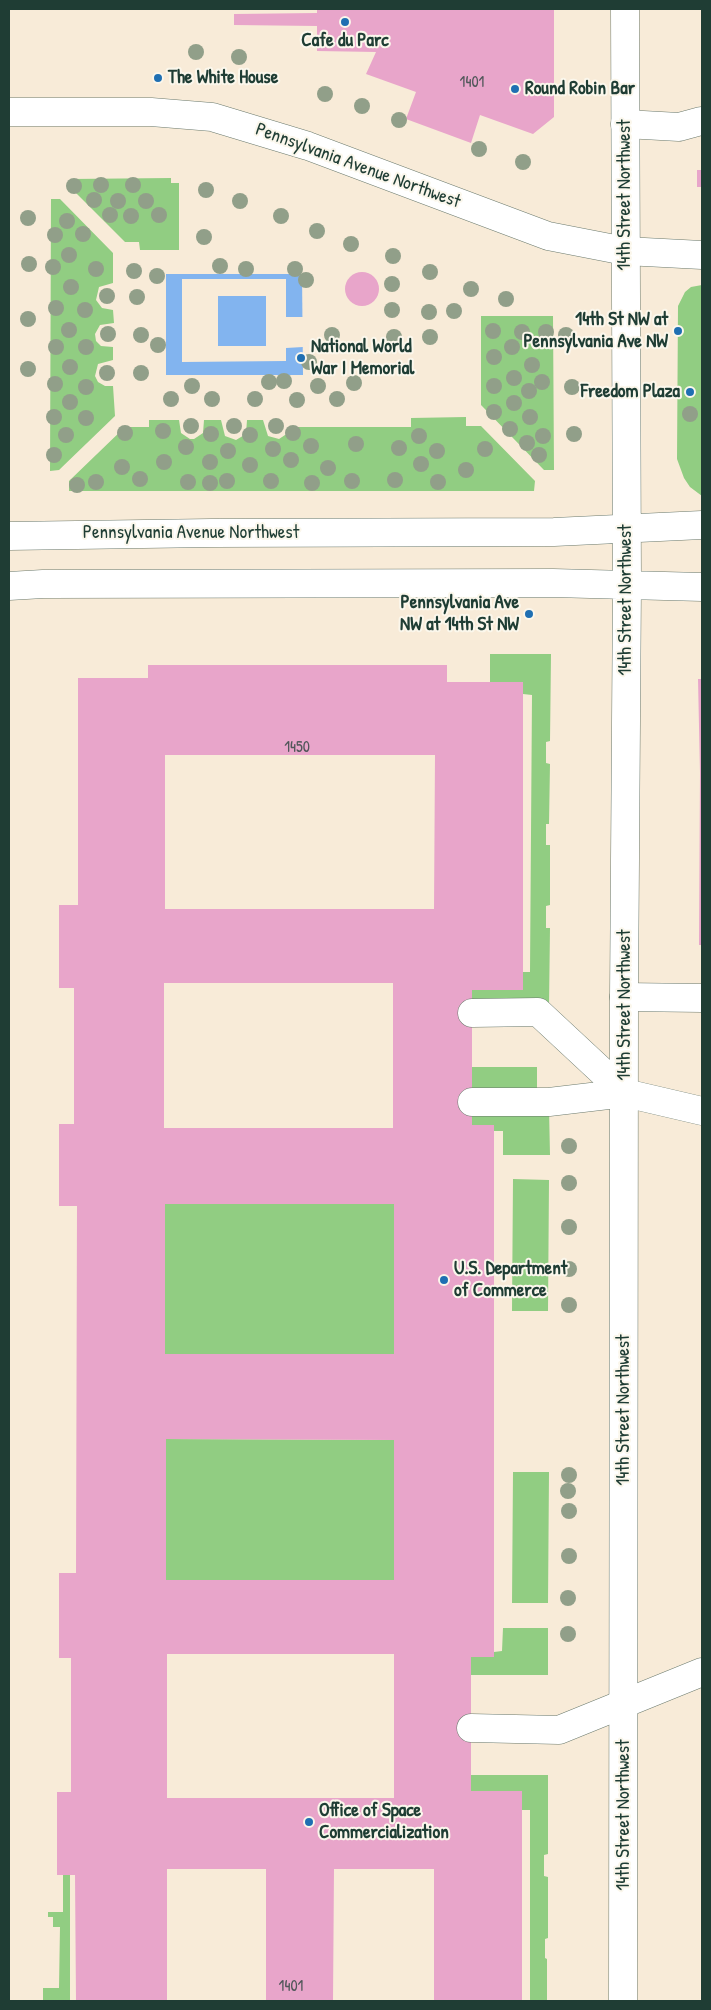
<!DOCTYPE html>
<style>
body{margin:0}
#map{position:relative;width:711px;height:2010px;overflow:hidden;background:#f8ebd8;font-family:"Patrick Hand",sans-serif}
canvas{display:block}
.frame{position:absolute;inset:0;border:10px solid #1f3d34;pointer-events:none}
</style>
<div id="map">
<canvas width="711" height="2010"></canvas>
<div class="frame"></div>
</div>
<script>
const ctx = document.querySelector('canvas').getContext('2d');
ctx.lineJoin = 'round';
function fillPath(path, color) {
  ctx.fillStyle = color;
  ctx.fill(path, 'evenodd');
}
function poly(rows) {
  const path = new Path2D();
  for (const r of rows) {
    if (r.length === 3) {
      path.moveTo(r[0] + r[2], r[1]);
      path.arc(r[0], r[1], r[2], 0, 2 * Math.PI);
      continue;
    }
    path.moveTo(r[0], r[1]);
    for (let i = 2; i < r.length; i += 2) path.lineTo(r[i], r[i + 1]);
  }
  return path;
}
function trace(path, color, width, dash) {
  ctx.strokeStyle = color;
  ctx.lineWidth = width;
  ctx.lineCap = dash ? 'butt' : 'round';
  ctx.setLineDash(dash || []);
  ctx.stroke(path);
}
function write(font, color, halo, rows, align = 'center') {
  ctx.font = font + ' "Patrick Hand",sans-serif';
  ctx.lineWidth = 4;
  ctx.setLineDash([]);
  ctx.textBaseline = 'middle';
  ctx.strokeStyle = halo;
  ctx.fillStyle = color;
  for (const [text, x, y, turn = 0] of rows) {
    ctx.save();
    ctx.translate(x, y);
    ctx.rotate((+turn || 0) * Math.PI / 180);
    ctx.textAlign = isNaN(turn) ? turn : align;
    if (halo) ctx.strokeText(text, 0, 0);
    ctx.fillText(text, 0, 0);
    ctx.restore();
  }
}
const green = poly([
 [171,178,171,183,179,183,179,250,140,250,139,242,125,242,71,188,71,179],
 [51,199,60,199,113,253,113,283,99,287,96,300,102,308,113,310,114,323,100,325,95,334,96,341,101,346,113,347,113,360,98,364,95,376,98,382,105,386,113,386,115,416,59,470,50,471],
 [702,285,702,496,690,487,684,478,677,459,678,306,685,292,691,287],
 [481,316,553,316,554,470,544,470,481,405],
 [466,417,466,426,481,426,535,481,534,491,69,491,69,481,125,427,149,427,149,420,179,420,181,433,190,439,194,439,203,433,204,420,221,420,225,436,236,440,246,434,247,420,263,420,268,436,279,439,288,433,290,427,411,427,411,418],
 [490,654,551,654,550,741,546,742,546,763,550,764,549,824,546,824,546,845,550,845,550,905,546,906,546,928,550,928,549,1006,472,1006,472,990,523,990,523,972,530,972,532,695,523,694,523,682,490,682],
 [472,1067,537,1067,537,1088,472,1088],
 [472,1108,549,1108,550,1155,503,1155,503,1131,494,1131,494,1125,472,1125],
 [513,1179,549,1180,548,1311,512,1311],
 [165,1204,394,1204,394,1354,165,1354],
 [166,1439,394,1440,394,1580,166,1580],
 [513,1472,549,1472,548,1603,512,1603],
 [503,1628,548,1628,548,1675,471,1675,471,1657,493,1657,494,1652,502,1651],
 [471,1775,548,1775,548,1854,544,1855,544,1876,548,1877,548,1938,545,1939,545,1958,547,1959,547,2001,530,2001,530,1810,522,1810,471,1791],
 [63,1875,70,1875,70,2001,43,2001,43,1988,59,1988,60,1927,53,1927,53,1917,48,1917,48,1912,63,1912]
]);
const water = poly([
 [166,274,302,274,303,375,166,375]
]);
const pier = poly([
 [182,279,286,279,286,317,303,317,303,347,286,348,286,361,182,362],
 [218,296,266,296,266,346,218,346]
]);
const building = poly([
 [317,9,554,9,554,117,533,134,480,115,471,143,406,119,416,92,366,74,376,52,317,51,317,26,234,25,234,14,317,13],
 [697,170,702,170,702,187,697,187],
 [362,289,17],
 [148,665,447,665,447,682,523,682,523,990,472,990,472,1125,494,1125,494,1657,471,1657,471,1791,522,1791,522,2001,434,2001,434,1869,334,1869,333,2001,266,2001,266,1869,167,1869,167,2001,76,2001,75,1875,57,1875,57,1792,71,1792,71,1658,59,1658,59,1573,76,1573,77,1206,59,1206,59,1124,74,1124,74,988,59,988,59,905,78,905,78,678,148,678],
 [165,755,435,755,434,909,165,909],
 [164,983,393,983,393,1128,164,1128],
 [165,1204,394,1204,394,1354,165,1354],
 [166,1439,394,1440,394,1580,166,1580],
 [167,1654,394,1654,394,1798,167,1798],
 [698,679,702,679,702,945,699,945,700,773]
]);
const minor = poly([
 [9,112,151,112,212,117,308,146,548,236,625,251,702,255],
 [625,124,679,127,701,121],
 [624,997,702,998],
 [472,1013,538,1012,625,1093],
 [472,1102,549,1102,625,1093,702,1111],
 [471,1728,559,1730,702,1672]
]);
const major = poly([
 [9,536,211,533,554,532,702,525],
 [9,586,43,584,553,583,702,587],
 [623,2001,624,997,627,585,625,9]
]);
const trees = [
 [196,52],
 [239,57],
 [325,94],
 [362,106],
 [399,120],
 [479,149],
 [523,162],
 [101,185],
 [133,185],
 [74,186],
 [206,190],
 [94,200],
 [118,201],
 [146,201],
 [240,201],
 [110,215],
 [159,215],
 [131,216],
 [281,216],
 [28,218],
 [67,221],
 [317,231],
 [83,234],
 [55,235],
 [204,237],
 [351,244],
 [69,255],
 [393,256],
 [29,264],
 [220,266],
 [53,267],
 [96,269],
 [246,269],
 [295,269],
 [134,271],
 [430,272],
 [157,276],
 [306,280],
 [392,284],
 [71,287],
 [471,289],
 [107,296],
 [137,297],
 [506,299],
 [56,308],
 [85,310],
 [392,310],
 [454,311],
 [429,312],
 [28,319],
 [69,330],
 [493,331],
 [522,332],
 [546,332],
 [108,334],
 [141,335],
 [332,335],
 [566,335],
 [394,337],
 [430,337],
 [158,345],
 [56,347],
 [86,347],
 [512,347],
 [494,357],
 [309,362],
 [532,365],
 [70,367],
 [28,369],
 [107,373],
 [141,373],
 [514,378],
 [284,381],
 [269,382],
 [542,382],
 [354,383],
 [55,384],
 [192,386],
 [318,386],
 [494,386],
 [86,387],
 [572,387],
 [529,391],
 [171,399],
 [212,399],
 [255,399],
 [337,399],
 [297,400],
 [70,402],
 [514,403],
 [494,412],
 [690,414],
 [54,417],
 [530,417],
 [86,418],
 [191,426],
 [234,426],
 [276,426],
 [510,429],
 [163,431],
 [125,433],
 [293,433],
 [211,434],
 [574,434],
 [66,435],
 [250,435],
 [419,436],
 [543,436],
 [527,443],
 [356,444],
 [311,446],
 [186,447],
 [399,448],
 [273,449],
 [485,449],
 [228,451],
 [437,451],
 [54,455],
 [539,455],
 [291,460],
 [164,462],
 [210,462],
 [421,464],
 [250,465],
 [122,467],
 [328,468],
 [466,470],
 [140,479],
 [395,480],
 [227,481],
 [271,481],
 [352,481],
 [96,482],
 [188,482],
 [438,482],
 [210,483],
 [312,483],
 [77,485],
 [569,1146],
 [569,1183],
 [569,1227],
 [569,1269],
 [569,1305],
 [569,1475],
 [568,1491],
 [569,1511],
 [569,1556],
 [568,1598],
 [568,1634]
];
const markers = [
 [345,22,5,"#1f6fb2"],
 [158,78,5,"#1f6fb2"],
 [515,89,5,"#1f6fb2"],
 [678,331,5,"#1f6fb2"],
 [301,358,5,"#1f6fb2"],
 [690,392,5,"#1f6fb2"],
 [529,614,5,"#1f6fb2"],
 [444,1280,5,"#1f6fb2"],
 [309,1822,5,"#1f6fb2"]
];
const numberNames = [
 ["1401",472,83],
 ["1450",297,748],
 ["1401",291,1987]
];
const poiNames = [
 ["Cafe du Parc",345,41,"center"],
 ["The White House",168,78],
 ["Round Robin Bar",525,89],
 ["14th St NW at",668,320,"right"],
 ["Pennsylvania Ave NW",668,342,"right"],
 ["National World",311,347],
 ["War I Memorial",311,369],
 ["Freedom Plaza",680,392,"right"],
 ["Pennsylvania Ave",519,603,"right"],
 ["NW at 14th St NW",519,625,"right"],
 ["U.S. Department",454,1269],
 ["of Commerce",454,1291],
 ["Office of Space",319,1811],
 ["Commercialization",319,1833]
];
const streetNames = [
 ["Pennsylvania Avenue Northwest",358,166,20],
 ["14th Street Northwest",625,195,-90],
 ["Pennsylvania Avenue Northwest",191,533],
 ["14th Street Northwest",626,600,-90],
 ["14th Street Northwest",625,1005,-90],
 ["14th Street Northwest",624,1410,-90],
 ["14th Street Northwest",624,1815,-90]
];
fillPath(green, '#91cd82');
fillPath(water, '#82b4ef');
fillPath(pier, '#f8ebd8');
fillPath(building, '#e8a5ca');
trace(minor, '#6b7a6d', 29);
trace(major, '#6b7a6d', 29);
trace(minor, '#fff', 28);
trace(major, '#fff', 28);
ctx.fillStyle = '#919f89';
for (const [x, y] of trees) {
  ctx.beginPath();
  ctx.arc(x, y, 8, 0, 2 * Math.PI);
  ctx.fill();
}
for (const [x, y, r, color] of markers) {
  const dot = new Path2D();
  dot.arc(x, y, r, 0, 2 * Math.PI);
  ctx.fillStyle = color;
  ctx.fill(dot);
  trace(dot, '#fbf7ec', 2);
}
write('16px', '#51575a', null, numberNames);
write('bold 19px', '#1f3d34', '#fbf7ec', poiNames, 'left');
write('19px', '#1f3d34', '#fbf7ec', streetNames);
</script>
